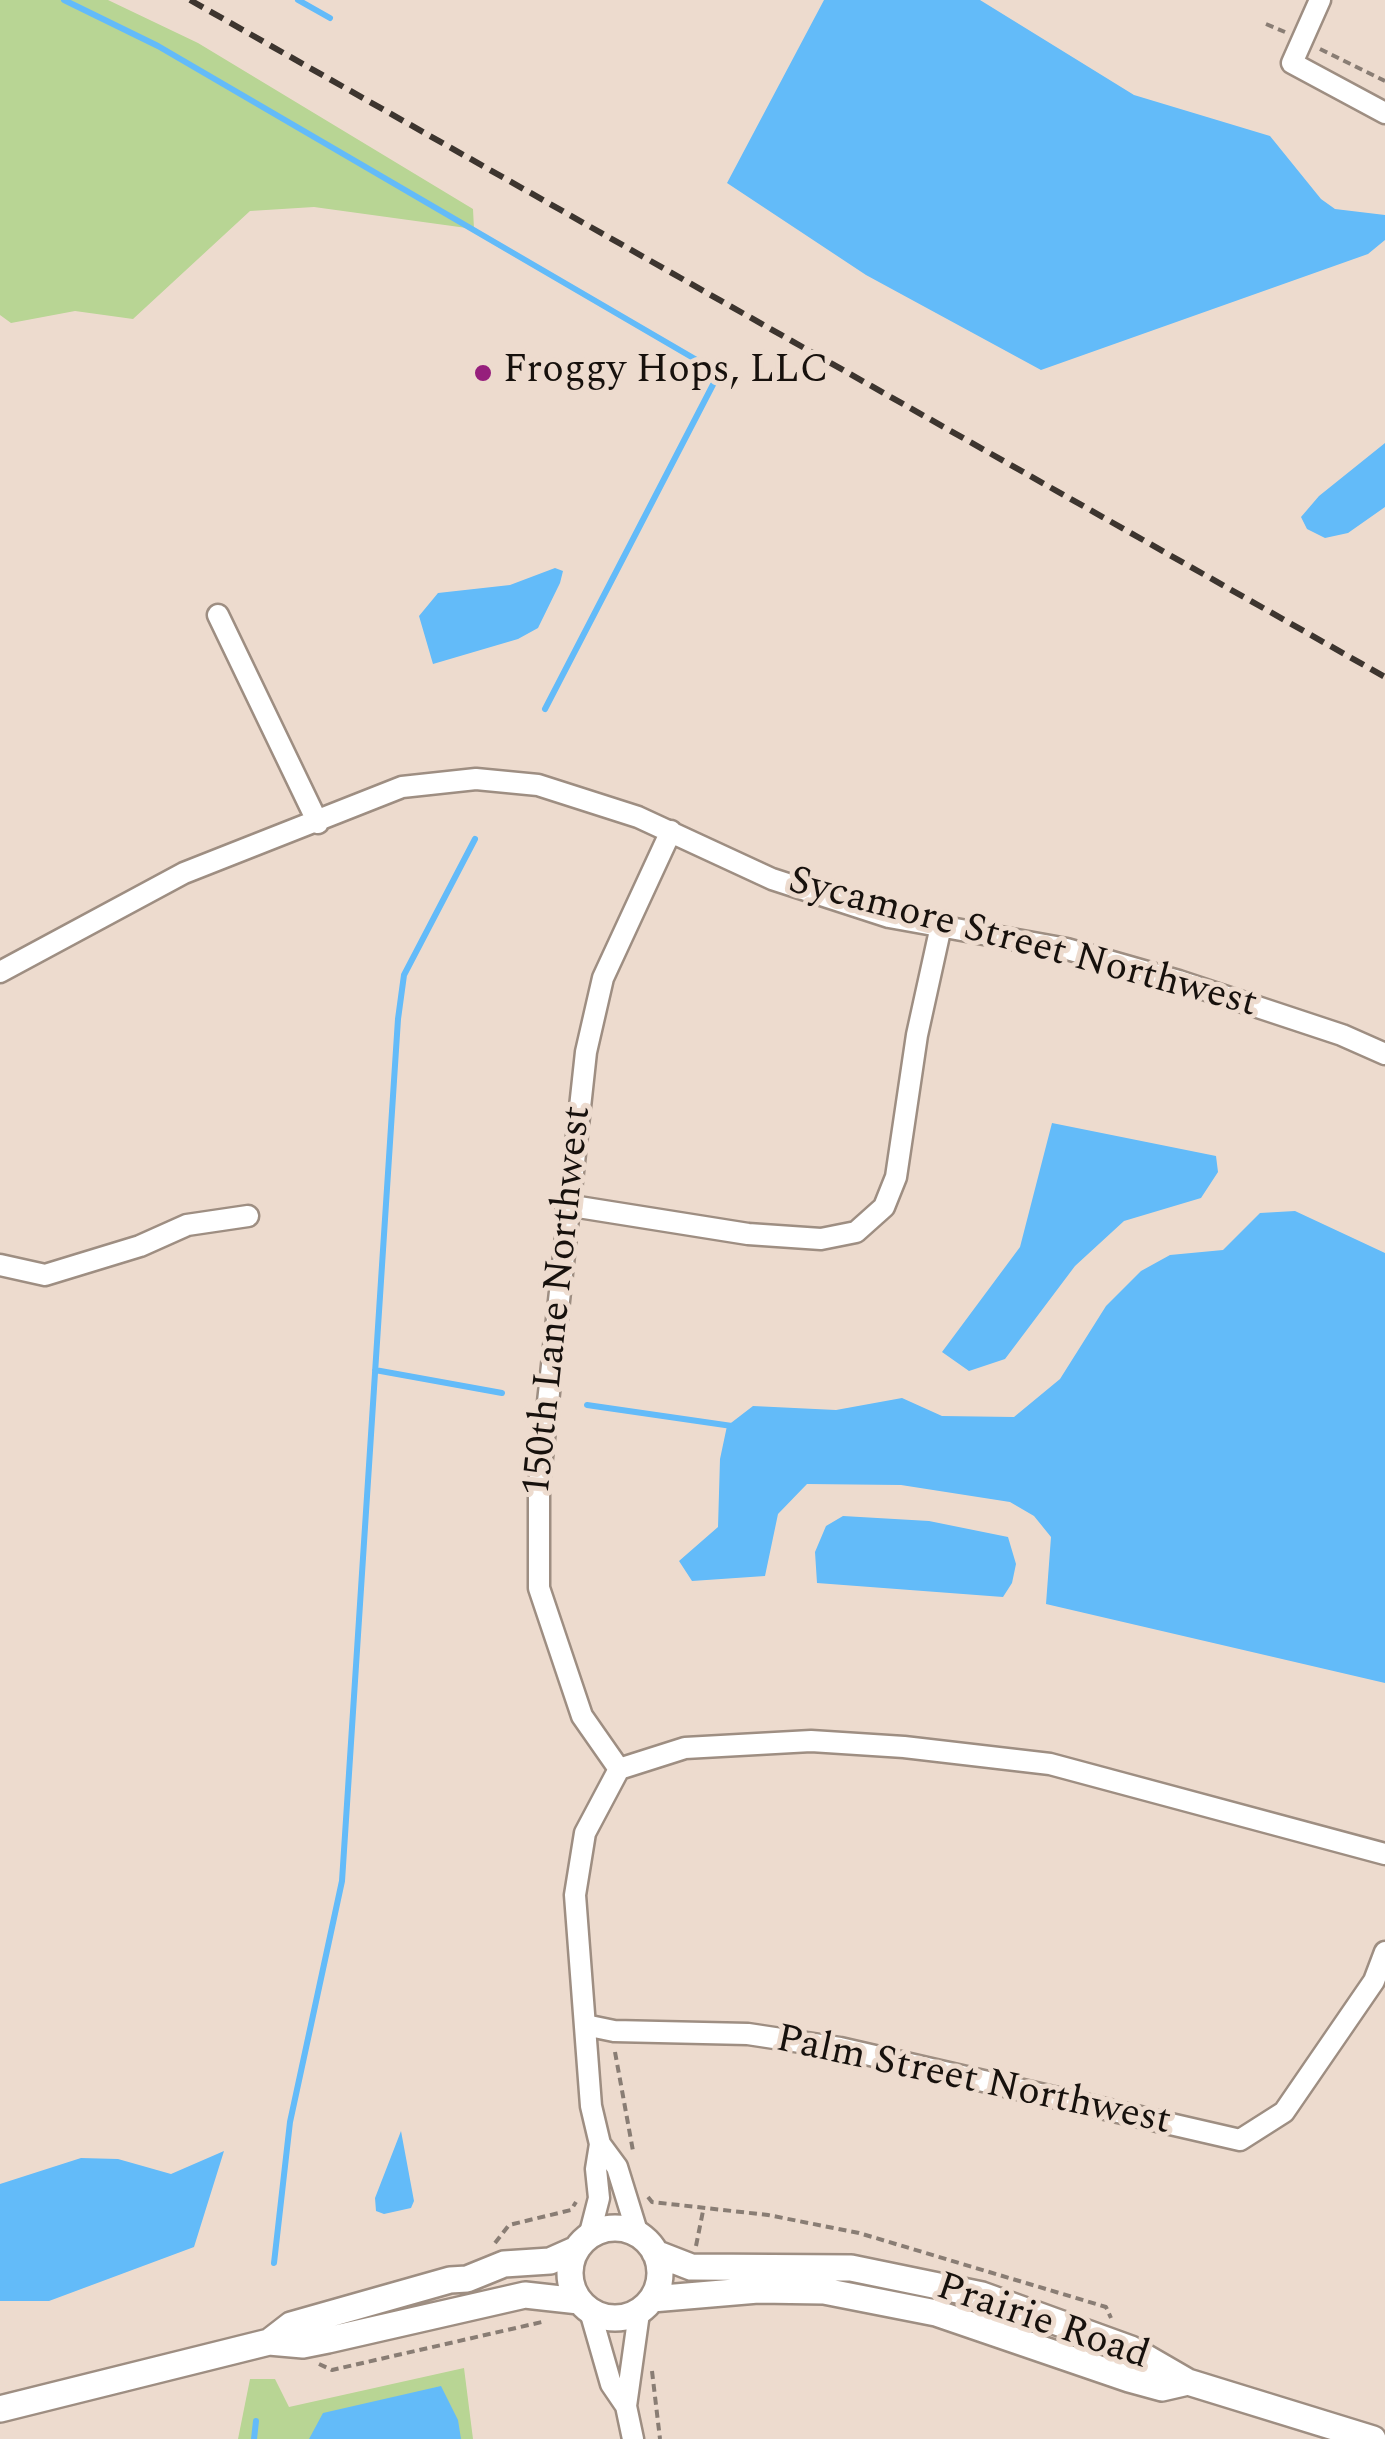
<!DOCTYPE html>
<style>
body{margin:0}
canvas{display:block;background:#eddbce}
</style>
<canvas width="1385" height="2439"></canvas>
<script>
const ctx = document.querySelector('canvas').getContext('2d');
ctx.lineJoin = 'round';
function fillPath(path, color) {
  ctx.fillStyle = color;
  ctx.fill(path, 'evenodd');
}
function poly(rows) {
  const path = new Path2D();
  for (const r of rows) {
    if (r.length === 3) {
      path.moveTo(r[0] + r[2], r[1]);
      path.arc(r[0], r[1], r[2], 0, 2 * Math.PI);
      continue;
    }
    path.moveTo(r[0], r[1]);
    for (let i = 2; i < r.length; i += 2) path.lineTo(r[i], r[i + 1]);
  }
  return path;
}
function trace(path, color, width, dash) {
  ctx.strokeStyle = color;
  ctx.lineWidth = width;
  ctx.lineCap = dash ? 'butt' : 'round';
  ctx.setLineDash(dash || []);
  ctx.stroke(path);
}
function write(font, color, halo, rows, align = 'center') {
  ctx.font = font + ' Spectral,serif';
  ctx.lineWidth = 10;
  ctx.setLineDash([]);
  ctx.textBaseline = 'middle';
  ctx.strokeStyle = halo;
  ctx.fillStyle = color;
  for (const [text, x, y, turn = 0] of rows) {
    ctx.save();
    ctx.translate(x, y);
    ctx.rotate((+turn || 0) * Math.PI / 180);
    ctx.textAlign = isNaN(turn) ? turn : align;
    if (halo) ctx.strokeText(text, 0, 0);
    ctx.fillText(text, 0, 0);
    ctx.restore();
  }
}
const green = poly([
 [0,0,108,0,198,43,473,209,474,229,314,207,250,211,133,319,75,311,11,323,0,315],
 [464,2368,473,2439,238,2439,250,2379,275,2379,289,2407]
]);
const water = poly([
 [824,0,980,0,1134,95,1270,136,1321,199,1335,209,1385,215,1385,240,1368,254,1041,370,866,275,727,183],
 [1385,443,1385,507,1348,533,1325,538,1307,529,1301,517,1319,496],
 [555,568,563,571,560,583,538,628,518,639,433,664,419,616,438,593,510,585],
 [1052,1123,1216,1156,1218,1172,1201,1198,1124,1221,1075,1266,1005,1359,969,1371,942,1352,1020,1247],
 [1295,1211,1385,1253,1385,1683,1046,1604,1051,1537,1034,1516,1010,1502,901,1485,807,1484,778,1514,765,1576,692,1581,679,1561,718,1527,720,1459,727,1426,753,1406,836,1410,902,1398,942,1416,1014,1417,1060,1379,1106,1306,1141,1271,1170,1255,1223,1250,1260,1213],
 [843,1516,929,1521,1008,1537,1016,1564,1012,1583,1003,1597,817,1583,815,1552,826,1526],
 [401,2131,414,2201,411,2208,384,2214,376,2211,375,2198],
 [224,2151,194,2247,49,2301,0,2301,0,2184,81,2158,118,2159,171,2174],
 [441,2386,458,2420,461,2439,309,2439,323,2413]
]);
const stream = poly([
 [64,0,158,46,719,373,545,709],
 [298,0,330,18],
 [375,1370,502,1393],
 [587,1405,732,1426],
 [274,2263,290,2122,342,1881,398,1019,404,975,475,839],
 [254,2439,256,2421]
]);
const path = poly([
 [1266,24,1285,32],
 [1320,49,1385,81],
 [615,2052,633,2151],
 [648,2197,652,2202,768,2215,859,2233,1106,2307,1111,2318],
 [495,2243,509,2225,571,2210,576,2202],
 [696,2246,703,2211],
 [319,2364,332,2370,542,2322],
 [652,2371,660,2439]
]);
const minor = poly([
 [1320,0,1292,63,1385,113],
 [218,615,318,823],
 [0,972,184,873,402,787,476,779,538,785,638,817,772,879,889,917,1067,949,1179,981,1342,1035,1385,1054],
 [566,1205,748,1234,821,1239,856,1232,884,1207,896,1177,917,1035,941,926],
 [0,1265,45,1275,140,1246,187,1225,248,1216],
 [619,1769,582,1716,539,1588,539,1485,586,1052,603,978,671,831],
 [619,1769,685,1748,811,1741,904,1747,1050,1764,1385,1854],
 [585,2025,614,2031,748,2034,840,2048,1240,2140,1284,2112,1374,1981,1385,1952],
 [600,2144,591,2106,575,1895,585,1833,619,1769],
 [589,2237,599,2198,596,2169,600,2144,617,2167,638,2235],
 [590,2311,611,2384,626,2406,639,2313],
 [626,2406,633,2439]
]);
const tertiary = poly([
 [615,2273,45],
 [655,2253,691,2267,851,2268,982,2295,1131,2349,1188,2382,1373,2439],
 [652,2299,758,2290,824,2291,936,2313,1129,2379,1162,2388,1188,2382],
 [269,2342,291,2325,450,2280,467,2279,504,2264,550,2261,577,2249],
 [0,2409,269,2342,303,2345,328,2340,525,2295,579,2301]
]);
const rail = poly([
 [190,0,1385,677]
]);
const markers = [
 [483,373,10,"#961f7c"]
];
const poiNames = [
 ["Froggy Hops, LLC",503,373]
];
const streetNames = [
 ["Sycamore Street Northwest",1022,945,15],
 ["150th Lane Northwest",560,1301,-84],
 ["Palm Street Northwest",973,2083,12],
 ["Prairie Road",1042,2324,19]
];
fillPath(green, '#b8d594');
fillPath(water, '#63bbf9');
trace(stream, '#63bbf9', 6);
trace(minor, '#9e8e82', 25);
trace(tertiary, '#9e8e82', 30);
trace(path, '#897d74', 4, [8, 5]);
trace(minor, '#fff', 20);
trace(tertiary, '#fff', 25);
trace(rail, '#3d352f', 6, [15, 8]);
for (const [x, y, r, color] of markers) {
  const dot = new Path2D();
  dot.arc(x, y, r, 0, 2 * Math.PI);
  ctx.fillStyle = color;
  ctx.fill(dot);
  trace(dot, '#eddbce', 4);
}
write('40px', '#17110d', '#eddbce', poiNames, 'left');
write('40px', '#17110d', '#eddbce', streetNames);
</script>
